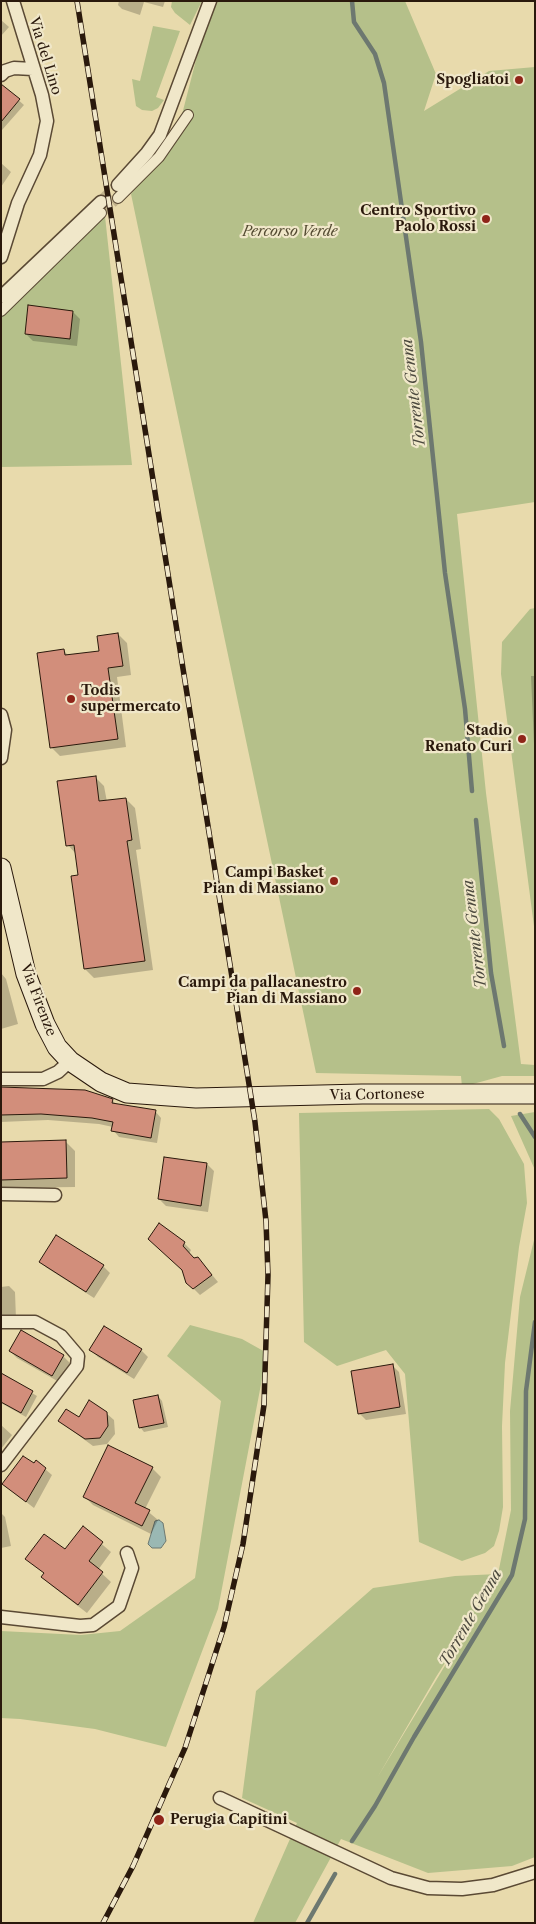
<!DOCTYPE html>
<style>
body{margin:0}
#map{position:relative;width:536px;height:1924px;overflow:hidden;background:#e8daac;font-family:"Libre Caslon Text",serif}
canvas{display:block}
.frame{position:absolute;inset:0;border:2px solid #2a190c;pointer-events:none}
</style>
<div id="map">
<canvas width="536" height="1924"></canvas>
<div class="frame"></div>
</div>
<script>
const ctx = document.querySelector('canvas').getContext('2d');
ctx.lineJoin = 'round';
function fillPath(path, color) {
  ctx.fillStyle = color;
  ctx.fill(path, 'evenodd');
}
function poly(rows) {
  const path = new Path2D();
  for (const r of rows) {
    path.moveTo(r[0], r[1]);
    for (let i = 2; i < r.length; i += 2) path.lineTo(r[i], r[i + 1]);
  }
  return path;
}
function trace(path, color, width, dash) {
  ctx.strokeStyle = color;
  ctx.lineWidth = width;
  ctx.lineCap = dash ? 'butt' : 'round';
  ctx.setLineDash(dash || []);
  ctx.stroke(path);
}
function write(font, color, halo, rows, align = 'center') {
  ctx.font = font + ' "Libre Caslon Text",serif';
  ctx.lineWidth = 4.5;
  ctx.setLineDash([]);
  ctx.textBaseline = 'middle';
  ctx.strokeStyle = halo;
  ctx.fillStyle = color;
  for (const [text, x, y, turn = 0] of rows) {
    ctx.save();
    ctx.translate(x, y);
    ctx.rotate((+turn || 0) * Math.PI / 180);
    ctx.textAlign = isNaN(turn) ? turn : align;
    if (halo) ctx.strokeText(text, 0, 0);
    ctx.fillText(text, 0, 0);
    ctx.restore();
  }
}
const green = poly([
 [172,1,202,1,190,25,175,13,171,7],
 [214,1,405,1,436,74,424,111,489,71,535,67,535,502,457,514,486,793,521,1064,535,1065,535,1076,502,1076,462,1087,461,1076,316,1073,131,194,177,134,197,56],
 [153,26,180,31,156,97,164,100,158,108,152,111,142,110,136,106,132,79,140,81],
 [104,207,132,465,1,467,1,315],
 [535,608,535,934,501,674,502,642,530,609],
 [489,1109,499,1119,524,1164,527,1203,519,1247,505,1363,502,1426,503,1507,499,1531,494,1546,485,1553,462,1561,419,1542,405,1374,386,1350,337,1366,304,1342,299,1113],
 [535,1112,535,1170,511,1116],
 [535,1236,535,1857,512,1866,428,1873,341,1839,295,1923,253,1923,297,1823,242,1798,256,1691,373,1588,455,1576,498,1574,511,1510,510,1411,520,1297],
 [475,1616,377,1778,436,1677],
 [190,1325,242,1339,267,1353,218,1609,166,1747,95,1729,20,1719,1,1718,1,1631,81,1635,120,1631,195,1578,221,1401,167,1356]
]);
const water = poly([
 [159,1520,163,1523,166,1541,161,1548,152,1548,148,1544,155,1521,159,1520]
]);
const shadow = poly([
 [119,1,165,1,163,7,144,2,140,15,122,9,118,5],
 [1,20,9,27,1,36],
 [1,85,24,105,2,130,1,129],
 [1,163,11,172,1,187],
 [73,312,80,319,77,346,33,341,26,334],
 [118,634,127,643,131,675,117,677,126,747,60,756,51,747,64,651,69,656,101,652],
 [531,676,535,676,535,767],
 [95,777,104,786,107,802,126,799,135,808,141,849,136,850,153,970,94,978,85,969,80,876,76,854,68,845],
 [1,973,6,979,18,1024,1,1029],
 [1,1087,112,1100,117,1105,155,1111,161,1118,157,1143,119,1137,113,1130,113,1127,99,1124,48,1120,1,1122],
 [66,1142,75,1151,75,1187,1,1188,1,1143],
 [165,1158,207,1164,214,1171,208,1212,166,1206,159,1199],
 [184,1243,191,1250,189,1254,194,1260,198,1258,218,1282,200,1295,187,1282,184,1270,156,1246],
 [40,1262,103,1266,110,1273,94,1298,47,1268],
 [9,1286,15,1292,16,1319,1,1320,1,1287],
 [91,1350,141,1350,148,1357,134,1379,98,1357],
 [10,1351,63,1356,70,1363,59,1382,17,1358],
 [392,1365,399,1372,406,1414,366,1420,359,1413],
 [5,1377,37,1396,26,1417,1,1403,1,1383],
 [158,1396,162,1401,168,1427,144,1432,140,1427],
 [106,1413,114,1420,115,1434,107,1444,93,1446,59,1421],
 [1,1425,12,1435,1,1449],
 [34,1465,45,1469,52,1475,34,1508,3,1484],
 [152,1468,161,1477,145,1509,158,1520,151,1534,93,1505,84,1496],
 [1,1513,5,1517,11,1546,1,1548],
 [83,1528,111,1552,98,1570,111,1582,87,1613,52,1586,43,1577,45,1574,27,1559,66,1551]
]);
const stream = poly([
 [352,1,354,22,375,54,384,83,421,342,445,573,465,709,472,791],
 [476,820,491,973,504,1046],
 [520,1114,535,1137],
 [352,1841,375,1806,414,1737,512,1575,525,1519,526,1391,535,1322],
 [307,1923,335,1874]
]);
const building = poly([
 [1,84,20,99,1,122,1,84],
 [28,305,73,311,70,339,25,334,28,305],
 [118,633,123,666,108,668,118,739,50,748,37,653,64,649,65,655,99,651,97,636,118,633],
 [96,776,99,801,126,798,132,840,127,841,145,961,84,969,71,876,78,875,74,845,66,846,57,781,96,776],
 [1,1087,85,1090,113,1099,112,1103,156,1110,151,1138,111,1131,113,1122,92,1118,41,1114,1,1115,1,1087],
 [66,1140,67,1178,1,1180,1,1142,66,1140],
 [164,1157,207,1163,201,1206,158,1199,164,1157],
 [159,1223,185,1242,183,1246,194,1258,198,1257,212,1275,193,1289,186,1283,182,1270,148,1239,159,1223],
 [56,1235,104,1265,86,1292,39,1262,56,1235],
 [104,1326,142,1349,127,1373,89,1350,104,1326],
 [21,1330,64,1355,52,1376,9,1351,21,1330],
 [393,1364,400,1407,358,1414,351,1371,393,1364],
 [1,1373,33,1391,21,1413,1,1402,1,1373],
 [158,1395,164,1423,139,1428,133,1400,158,1395],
 [89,1400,107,1412,108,1426,100,1438,85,1439,58,1421,66,1409,79,1417,89,1400],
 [108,1445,153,1467,135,1503,150,1510,142,1526,83,1497,108,1445],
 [23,1456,34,1463,36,1460,46,1468,26,1502,2,1484,23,1456],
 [83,1526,103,1542,89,1561,103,1572,78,1605,41,1577,44,1573,25,1559,44,1534,65,1549,83,1526]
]);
const pedestrianTunnel = poly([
 [101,213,118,198]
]);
const minorTunnel = poly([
 [101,202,118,185]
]);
const pedestrian = poly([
 [118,198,159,157,188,115],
 [1,311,101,213]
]);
const minor = poly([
 [1,75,5,71,14,68,33,69],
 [118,185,147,153,160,135,210,1],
 [1,257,18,203,40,155,47,121,42,95,13,1],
 [1,297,101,202],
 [1,715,5,730,1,758],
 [1,1079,43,1079,58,1072,70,1061],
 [1,1194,55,1195],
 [1,1322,35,1322,61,1336,78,1356,77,1366,1,1465],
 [1,1617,80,1626,93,1625,119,1606,132,1568,127,1553],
 [220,1798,391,1878,428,1888,462,1889,493,1885,535,1872]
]);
const secondary = poly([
 [1,868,26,974,45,1024,57,1047,70,1061,101,1082,127,1093,196,1098,362,1094,535,1094]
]);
const rail = poly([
 [77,1,255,1122,266,1221,268,1275,264,1405,243,1544,224,1627,185,1748,133,1866,103,1923]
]);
const markers = [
 [519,80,5,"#8f2418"],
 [486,219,5,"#8f2418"],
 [71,699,5,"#8f2418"],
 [522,739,5,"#8f2418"],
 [334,881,5,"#8f2418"],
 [357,991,5,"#8f2418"],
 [159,1820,6,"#8f2418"]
];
const streetNames = [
 ["Via del Lino",45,56,73],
 ["Via Firenze",38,1000,69],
 ["Via Cortonese",377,1095,-1]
];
const poiNames = [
 ["Spogliatoi",509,80],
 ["Centro Sportivo",476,211],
 ["Paolo Rossi",476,227],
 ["Todis",81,691,"left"],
 ["supermercato",81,707,"left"],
 ["Stadio",512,731],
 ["Renato Curi",512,747],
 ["Campi Basket",324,873],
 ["Pian di Massiano",324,889],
 ["Campi da pallacanestro",347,983],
 ["Pian di Massiano",347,999],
 ["Perugia Capitini",170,1820,"left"]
];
const parkNames = [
 ["Percorso Verde",290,232]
];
const waterNames = [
 ["Torrente Genna",414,393,-97],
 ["Torrente Genna",475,934,-97],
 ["Torrente Genna",471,1618,-60]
];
fillPath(green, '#b5c08a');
fillPath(water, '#9ab8b3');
trace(water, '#6d7870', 1);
fillPath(shadow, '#0003');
trace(stream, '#6d7870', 4.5);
fillPath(building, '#d28e7b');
trace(building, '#2a190c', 1);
trace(pedestrianTunnel, '#c2b38c', 10, [10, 5]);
trace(minorTunnel, '#c2b38c', 12, [12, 6]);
trace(pedestrian, '#5a4934', 12);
trace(minor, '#5a4934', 15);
trace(secondary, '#2a190c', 21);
trace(pedestrian, '#f0e7c9', 10);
trace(minor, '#f0e7c9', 12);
trace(secondary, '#f0e7c9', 19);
trace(rail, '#2a190c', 5.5);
trace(rail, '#f0e7c9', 4, [11]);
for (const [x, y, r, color] of markers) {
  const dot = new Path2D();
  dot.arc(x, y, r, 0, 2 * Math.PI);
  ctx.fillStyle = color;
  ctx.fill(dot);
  trace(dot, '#f0e7c9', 2);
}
write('14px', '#2a190c', '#f0e7c9', streetNames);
write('bold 14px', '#2a190c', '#f0e7c9', poiNames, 'right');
write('italic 14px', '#544b32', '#f0e7c9', parkNames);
write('italic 15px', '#4c493e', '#f0e7c9', waterNames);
</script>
